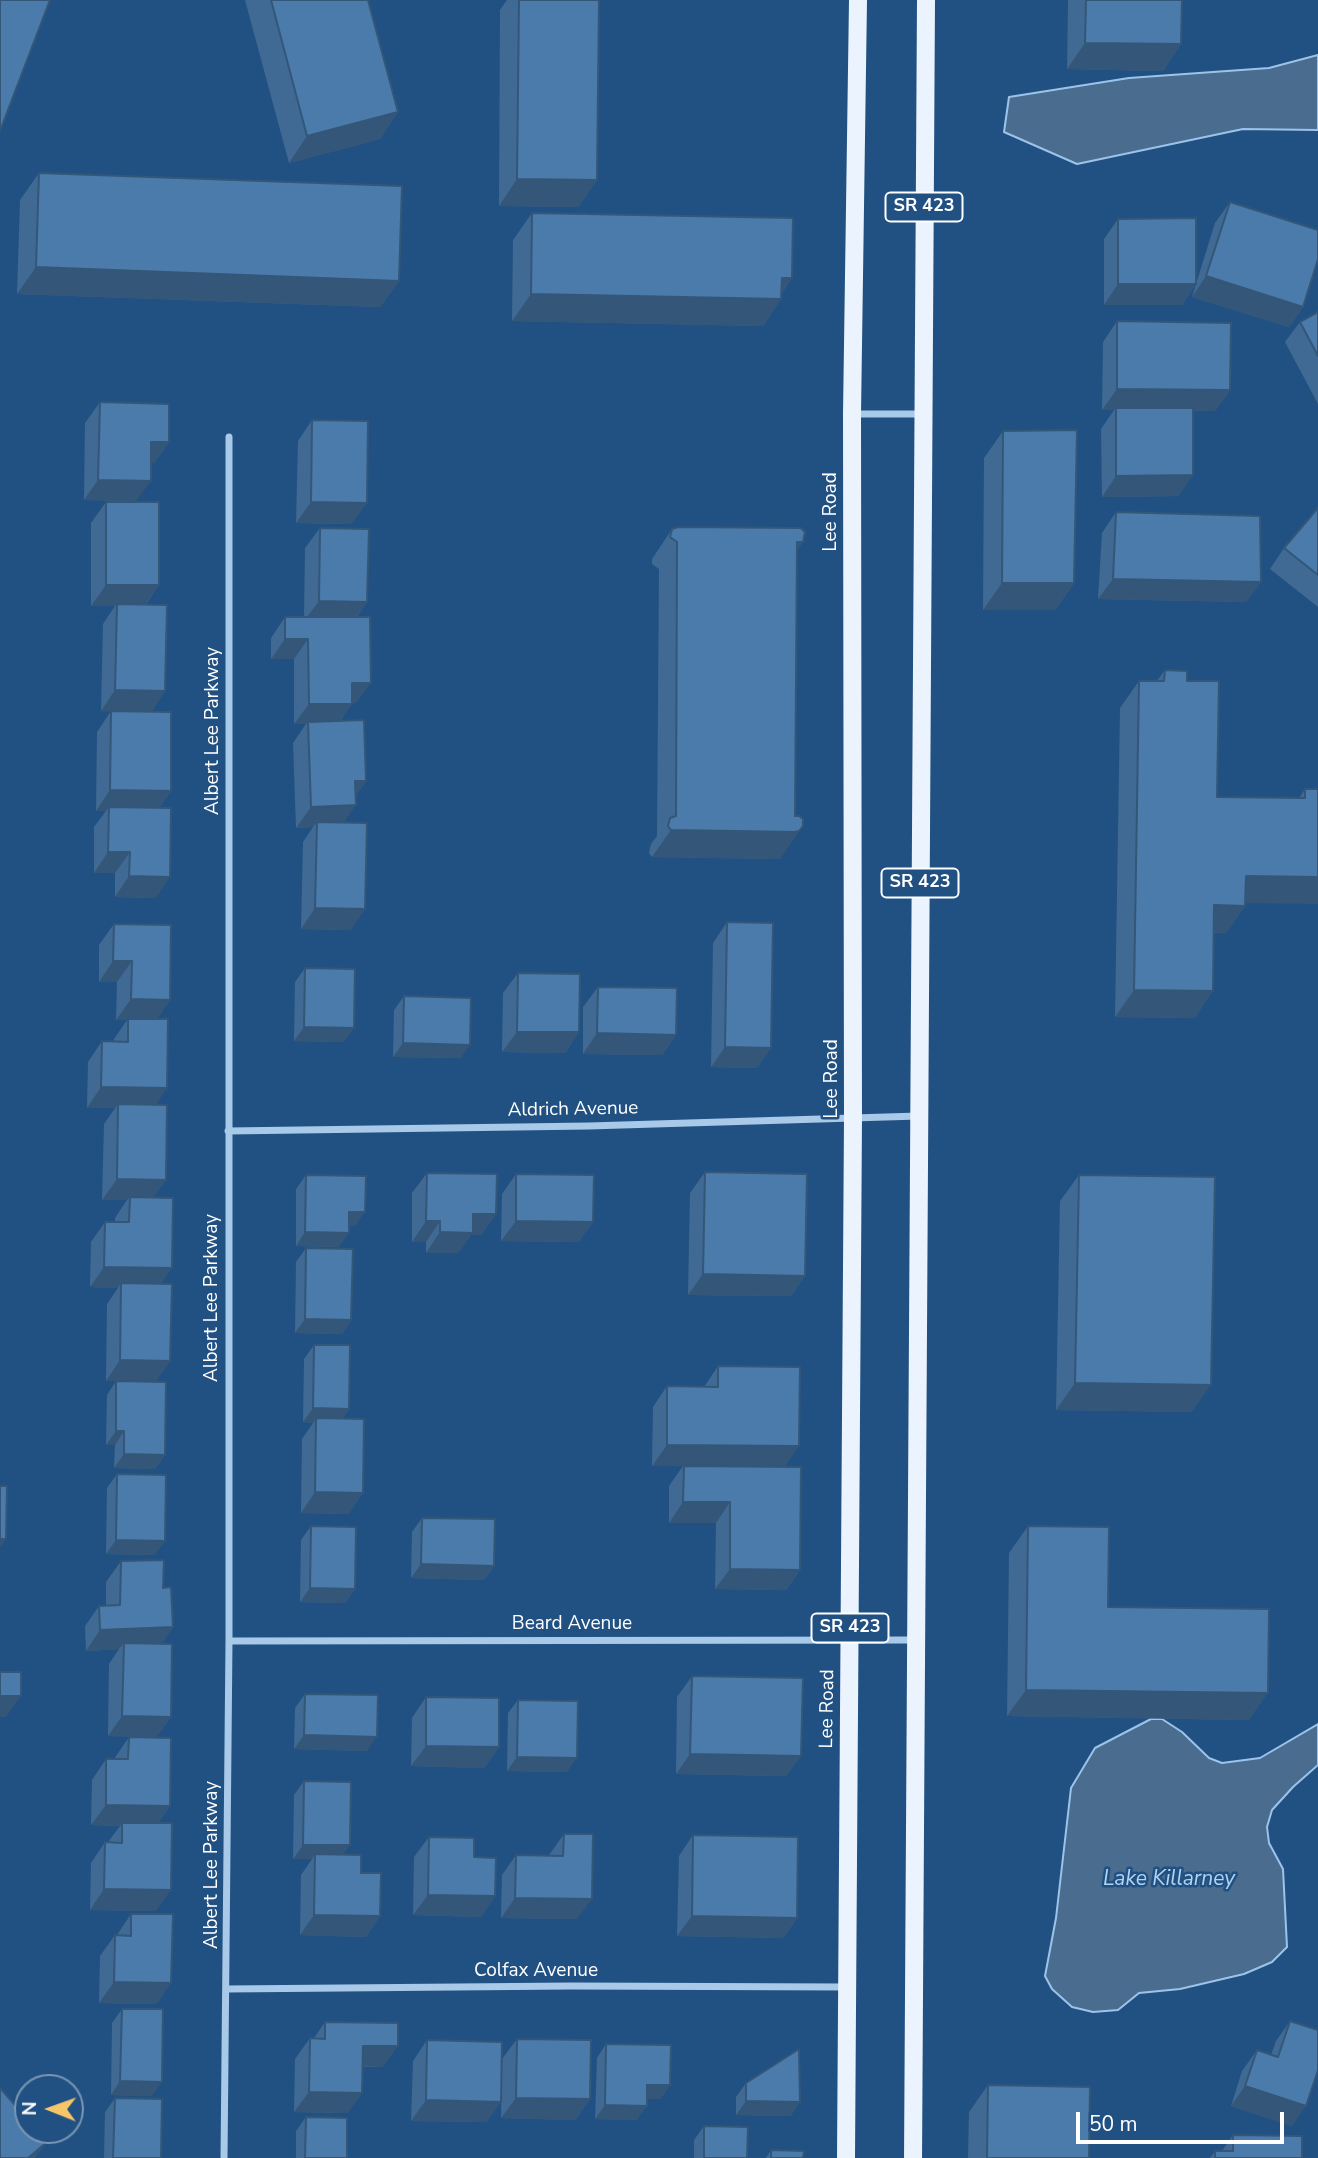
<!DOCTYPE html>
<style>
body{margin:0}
#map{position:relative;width:1318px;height:2158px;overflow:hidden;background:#215182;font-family:"Nunito Sans",sans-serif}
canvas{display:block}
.north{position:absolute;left:14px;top:2074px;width:70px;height:70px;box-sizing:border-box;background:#215182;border:2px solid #7a97b4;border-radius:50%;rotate:271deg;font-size:19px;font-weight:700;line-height:28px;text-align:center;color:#fff}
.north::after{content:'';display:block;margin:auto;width:24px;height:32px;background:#f5c569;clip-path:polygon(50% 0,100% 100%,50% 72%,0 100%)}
.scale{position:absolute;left:1076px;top:2112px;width:208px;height:32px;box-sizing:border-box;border:4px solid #fff;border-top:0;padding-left:9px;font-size:21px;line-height:24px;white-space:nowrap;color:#fff;-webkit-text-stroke:5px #215182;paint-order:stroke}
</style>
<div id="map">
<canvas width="1318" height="2158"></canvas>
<div class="north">N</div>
<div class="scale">50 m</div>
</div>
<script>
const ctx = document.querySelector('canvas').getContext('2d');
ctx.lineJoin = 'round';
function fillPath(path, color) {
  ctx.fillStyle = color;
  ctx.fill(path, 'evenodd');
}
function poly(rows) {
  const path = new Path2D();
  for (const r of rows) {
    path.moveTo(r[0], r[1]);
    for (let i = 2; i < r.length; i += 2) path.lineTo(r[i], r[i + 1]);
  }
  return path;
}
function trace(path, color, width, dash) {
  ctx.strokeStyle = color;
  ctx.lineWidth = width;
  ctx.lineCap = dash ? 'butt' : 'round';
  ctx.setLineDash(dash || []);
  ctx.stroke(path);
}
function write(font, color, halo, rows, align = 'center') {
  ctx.font = font + ' "Nunito Sans",sans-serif';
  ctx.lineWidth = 5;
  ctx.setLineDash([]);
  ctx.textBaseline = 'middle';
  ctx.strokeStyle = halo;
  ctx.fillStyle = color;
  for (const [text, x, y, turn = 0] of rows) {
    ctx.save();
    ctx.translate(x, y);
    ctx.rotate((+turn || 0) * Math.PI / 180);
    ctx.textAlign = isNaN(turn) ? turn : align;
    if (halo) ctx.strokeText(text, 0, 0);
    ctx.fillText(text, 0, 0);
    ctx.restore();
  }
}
const water = poly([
 [1318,55,1318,130,1243,129,1077,164,1004,132,1009,97,1129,78,1269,68,1318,55],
 [1151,1719,1162,1719,1182,1732,1209,1758,1222,1763,1260,1758,1318,1724,1318,1765,1293,1787,1272,1810,1267,1827,1269,1843,1283,1869,1287,1947,1272,1962,1244,1974,1180,1989,1139,1993,1118,2010,1093,2012,1072,2007,1052,1989,1045,1976,1056,1918,1071,1788,1095,1748,1151,1719]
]);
const minor = poly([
 [853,414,922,414],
 [228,1131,589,1126,919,1116],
 [229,1641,914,1640],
 [227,1989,571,1986,845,1987],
 [224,2158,229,1641,229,437]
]);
const primary = poly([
 [846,2158,853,1118,852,414,858,0],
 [913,2158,926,0]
]);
const wall = poly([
 [245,0,368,0,398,112,380,139,289,163],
 [507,0,519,0,597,180,578,207,499,206,500,10],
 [1068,0,1182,0,1181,44,1163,71,1067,69],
 [39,173,399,281,380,307,17,294,20,200],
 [1230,202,1303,307,1289,327,1192,297,1196,284,1182,305,1104,305,1104,239,1118,219,1196,284,1215,223],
 [532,213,792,278,782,293,781,299,763,326,512,321,513,240],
 [1318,312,1318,404,1285,342,1300,322],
 [1117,321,1230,390,1215,411,1193,411,1179,496,1102,497,1101,429,1114,410,1102,410,1103,342],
 [100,402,169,442,154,463,151,463,136,501,84,500,85,423],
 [312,420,352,524,296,523,298,441],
 [1003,431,1074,583,1055,610,983,610,984,458],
 [106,502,159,585,146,604,165,691,151,712,101,711,103,624,115,606,91,606,91,523],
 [1318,508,1318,607,1270,569,1284,548],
 [1116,512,1261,582,1246,602,1098,599,1102,533],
 [320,528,367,602,357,617,356,703,352,703,340,721,366,781,355,796,344,822,351,930,301,929,303,842,313,827,296,828,293,743,306,724,294,724,294,659,271,659,271,638,285,617,304,617,305,548],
 [672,529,803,542,797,550,781,858,776,859,652,857,649,853,651,844,657,836,659,569,652,564,652,559],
 [1165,670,1187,681,1217,797,1299,798,1305,789,1318,789,1245,903,1245,906,1226,933,1214,933,1195,1018,1115,1017,1120,708,1139,681,1157,681],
 [111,711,171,791,159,808,156,898,115,897,115,873,94,873,94,827,106,811,96,811,97,732],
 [727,922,771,1048,757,1068,711,1067,713,943],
 [114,924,170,1000,157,1019,156,1104,166,1180,153,1197,161,1284,170,1361,156,1381,106,1381,107,1304,118,1288,90,1287,91,1242,105,1222,115,1222,115,1218,127,1200,102,1200,104,1124,115,1108,87,1108,88,1062,102,1041,114,1041,114,1039,127,1020,116,1020,117,982,99,982,99,945],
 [305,968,344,1042,294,1041,295,982],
 [518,973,579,1032,565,1053,502,1052,503,993],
 [598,987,676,1035,662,1055,583,1054,583,1007],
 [404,996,461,1058,393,1057,394,1010],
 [705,1172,805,1276,791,1296,688,1295,690,1193],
 [427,1173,496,1214,481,1235,471,1235,458,1253,426,1253,426,1242,412,1242,412,1193],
 [516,1174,593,1222,578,1242,501,1241,502,1194],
 [306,1175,355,1226,349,1226,339,1247,296,1246,296,1189],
 [1079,1175,1192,1412,1056,1410,1060,1201],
 [306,1248,351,1320,342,1334,295,1333,296,1262],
 [314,1345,349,1409,342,1419,363,1493,348,1514,301,1513,302,1439,313,1423,303,1422,304,1359],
 [718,1366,785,1467,800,1570,786,1590,715,1589,716,1523,669,1523,669,1486,683,1466,652,1466,653,1407,667,1386,704,1387],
 [116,1381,165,1455,155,1469,114,1468,115,1445,106,1445,107,1395],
 [117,1474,155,1555,106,1554,107,1488],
 [422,1518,494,1566,484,1580,411,1578,412,1532],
 [311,1526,355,1589,345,1603,300,1602,301,1540],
 [1028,1526,1108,1607,1249,1720,1007,1716,1009,1553],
 [121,1561,163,1588,173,1627,161,1644,171,1717,156,1737,108,1736,109,1664,119,1649,86,1651,85,1626,99,1606,106,1605,106,1582],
 [692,1676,787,1776,676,1774,677,1697],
 [305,1694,367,1751,294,1749,295,1708],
 [426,1697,499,1747,484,1768,411,1766,412,1718],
 [518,1700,567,1772,507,1771,508,1713],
 [129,1737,170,1806,158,1823,156,1911,90,1910,91,1863,105,1842,108,1842,120,1826,91,1825,92,1780,106,1759,114,1759],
 [304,1781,343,1855,361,1873,380,1916,366,1937,300,1935,301,1875,312,1859,293,1859,294,1795],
 [564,1834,577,1919,501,1918,502,1875,516,1855,549,1855],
 [693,1835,797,1918,783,1938,677,1936,679,1856],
 [429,1837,474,1857,495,1896,481,1917,413,1915,414,1857],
 [131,1914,157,2004,99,2003,100,1956,115,1935,117,1935],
 [122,2009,152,2096,111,2095,112,2023],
 [1290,2021,1292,2126,1231,2106,1242,2071,1257,2050,1271,2055,1276,2041],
 [325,2022,383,2067,362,2067,362,2093,347,2113,294,2112,295,2059,310,2038,314,2038],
 [517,2039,590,2099,575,2120,501,2118,502,2059],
 [427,2040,487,2122,411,2121,413,2061],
 [606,2044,670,2085,660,2099,647,2099,637,2120,595,2119,597,2058],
 [746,2083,791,2116,736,2115,736,2097],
 [988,2085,1089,2158,968,2158,969,2112],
 [115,2098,161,2158,104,2158,105,2112],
 [306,2117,347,2158,296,2158,296,2131],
 [704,2126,747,2158,694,2158,694,2140],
 [1233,2135,1302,2158,1210,2158,1215,2151,1222,2151],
 [771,2150,803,2158,766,2158]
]);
const shadedWall = poly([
 [1085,43,1181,44,1163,71,1067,69],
 [398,112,380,139,289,163,307,136],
 [517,179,597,180,578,207,499,206],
 [36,267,399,281,380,307,17,294],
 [1206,276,1303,307,1289,327,1192,297],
 [782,278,792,278,778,299,781,299,763,326,512,321,531,294],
 [1118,284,1196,284,1182,305,1104,305],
 [1117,389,1230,390,1215,411,1116,410,1116,408,1114,410,1102,410],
 [151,442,169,442,154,463,137,462],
 [1193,475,1179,496,1102,497,1116,476],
 [98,480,151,481,136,501,84,500],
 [311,502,367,503,352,524,296,523],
 [797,542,803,542,784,569],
 [1113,579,1261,582,1246,602,1098,599],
 [1002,583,1074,583,1055,610,983,610],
 [106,585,159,585,144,606,117,604,115,606,91,606],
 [319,601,367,602,353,622,304,621],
 [285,639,308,639,294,659,271,659],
 [352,683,371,683,356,703,337,704],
 [115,690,165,691,151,712,101,711],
 [309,704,352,704,337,724,308,722,306,724,294,724],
 [355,781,366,781,352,801],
 [110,790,171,791,156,812,109,807,106,811,96,811],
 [356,805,341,826,317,822,313,827,296,828,311,807],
 [803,826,781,858,776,859,652,857,671,830],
 [108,852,130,852,115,873,94,873],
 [129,876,170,877,156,898,115,897],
 [1246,876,1318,877,1318,904,1227,903],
 [1214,905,1245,906,1226,933,1196,932],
 [315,908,365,909,351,930,301,929],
 [113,961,132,961,117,982,99,982],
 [1134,990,1213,991,1195,1018,1115,1017],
 [131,999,170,1000,156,1021,116,1020],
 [304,1027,354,1028,344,1042,294,1041],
 [517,1032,579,1032,565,1053,502,1052],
 [597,1033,676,1035,662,1055,583,1054],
 [403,1043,470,1045,461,1058,393,1057],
 [725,1047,771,1048,757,1068,711,1067],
 [101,1087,167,1088,153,1109,118,1104,115,1108,87,1108],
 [117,1179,166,1180,151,1201,130,1197,127,1200,102,1200],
 [349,1212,365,1212,355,1226,339,1226],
 [473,1214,496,1214,481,1235,471,1235,458,1253,426,1253,440,1232],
 [426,1221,440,1221,426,1242,412,1242],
 [516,1221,593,1222,578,1242,501,1241],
 [305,1232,349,1233,339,1247,296,1246],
 [104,1267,172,1268,158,1289,121,1283,118,1288,90,1287],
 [703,1274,805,1276,791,1296,688,1295],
 [305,1319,351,1320,342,1334,295,1333],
 [120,1360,170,1361,156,1381,106,1381],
 [1075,1383,1211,1385,1192,1412,1056,1410],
 [313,1408,349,1409,339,1423,316,1418,313,1423,303,1422],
 [116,1431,124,1431,115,1445,106,1445],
 [667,1445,799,1446,785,1467,652,1466],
 [124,1454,165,1455,155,1469,114,1468],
 [315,1492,363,1493,348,1514,301,1513],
 [683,1502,730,1502,716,1523,669,1523],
 [0,1539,6,1539,0,1548],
 [116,1540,165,1541,155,1555,106,1554],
 [421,1564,494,1566,484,1580,411,1578],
 [730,1569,800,1570,786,1590,715,1589],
 [310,1588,355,1589,345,1603,300,1602],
 [173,1627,158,1648,124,1643,119,1649,86,1651,100,1630],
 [1026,1690,1268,1693,1249,1720,1007,1716],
 [0,1696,21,1696,6,1717,0,1717],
 [122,1716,171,1717,156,1737,108,1736],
 [304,1735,377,1737,367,1751,294,1749],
 [426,1746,499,1747,484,1768,411,1766],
 [690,1754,801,1756,787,1776,676,1774],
 [517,1757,577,1758,567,1772,507,1771],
 [106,1805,170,1806,156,1826,122,1823,120,1826,91,1825],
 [303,1845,350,1845,340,1859,315,1854,312,1859,293,1859],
 [104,1889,171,1890,156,1911,90,1910],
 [428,1895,495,1896,481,1917,413,1915],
 [515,1898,592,1899,577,1919,501,1918],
 [314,1915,380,1916,366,1937,300,1935],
 [692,1916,797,1918,783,1938,677,1936],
 [114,1982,171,1983,157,2004,99,2003],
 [363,2046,398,2046,383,2067,348,2066],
 [120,2081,162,2082,152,2096,111,2095],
 [647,2085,670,2085,660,2099,637,2099],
 [1245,2086,1306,2106,1292,2126,1231,2106],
 [309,2092,362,2093,347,2113,294,2112],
 [516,2098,590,2099,575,2120,501,2118],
 [426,2100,501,2102,487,2122,411,2121],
 [746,2101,800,2102,791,2116,736,2115],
 [605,2105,647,2106,637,2120,595,2119],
 [47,2142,35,2158,28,2158]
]);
const building = poly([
 [0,0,50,0,0,131,0,0],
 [271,0,368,0,398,112,307,136,271,0],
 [519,0,599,0,597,180,517,179,519,0],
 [1086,0,1182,0,1181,44,1085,43,1086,0],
 [39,173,402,186,399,281,36,267,39,173],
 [1230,202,1318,230,1318,259,1303,307,1206,276,1230,202],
 [532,213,793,218,792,278,782,278,781,299,531,294,532,213],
 [1196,218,1196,284,1118,284,1118,219,1196,218],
 [1318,312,1318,356,1300,322,1318,312],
 [1117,321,1231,323,1230,390,1117,389,1117,321],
 [100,402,169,404,169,442,151,442,151,481,98,480,100,402],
 [1116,408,1193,408,1193,475,1116,476,1116,408],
 [312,420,368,421,367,503,311,502,312,420],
 [1077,430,1074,583,1002,583,1003,431,1077,430],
 [106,502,159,502,159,585,106,585,106,502],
 [1318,508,1318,575,1284,548,1318,508],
 [1116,512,1260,516,1261,582,1113,579,1116,512],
 [678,527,801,528,805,532,803,542,797,542,795,816,799,816,803,819,803,826,799,831,795,832,671,830,668,826,670,818,676,816,677,542,670,537,672,529,678,527],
 [320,528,369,529,367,602,319,601,320,528],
 [117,604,167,605,165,691,115,690,117,604],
 [285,617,370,617,371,683,352,683,352,704,309,704,308,639,285,639,285,617],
 [1165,670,1187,671,1187,681,1219,681,1217,797,1305,798,1305,789,1318,789,1318,877,1246,876,1245,906,1214,905,1213,991,1134,990,1139,681,1164,681,1165,670],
 [111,711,171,712,171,791,110,790,111,711],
 [364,720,366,781,355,781,356,805,311,807,308,722,364,720],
 [109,807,171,808,170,877,129,876,130,852,108,852,109,807],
 [317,822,367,823,365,909,315,908,317,822],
 [727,922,773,923,771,1048,725,1047,727,922],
 [114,924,171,925,170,1000,131,999,132,961,113,961,114,924],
 [305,968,355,969,354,1028,304,1027,305,968],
 [518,973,580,974,579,1032,517,1032,518,973],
 [598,987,677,988,676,1035,597,1033,598,987],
 [404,996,471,998,470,1045,403,1043,404,996],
 [128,1019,168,1019,167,1088,101,1087,102,1041,128,1042,128,1019],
 [118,1104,167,1105,166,1180,117,1179,118,1104],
 [705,1172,807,1174,805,1276,703,1274,705,1172],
 [427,1173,497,1174,496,1214,473,1214,473,1233,440,1232,440,1221,426,1221,427,1173],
 [516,1174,594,1175,593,1222,516,1221,516,1174],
 [306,1175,366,1176,365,1212,349,1212,349,1233,305,1232,306,1175],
 [1079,1175,1215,1177,1211,1385,1075,1383,1079,1175],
 [130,1197,173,1198,172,1268,104,1267,105,1222,129,1222,130,1197],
 [306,1248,353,1249,351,1320,305,1319,306,1248],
 [121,1283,172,1284,170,1361,120,1360,121,1283],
 [314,1345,350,1345,349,1409,313,1408,314,1345],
 [718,1366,800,1367,799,1446,667,1445,667,1386,718,1387,718,1366],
 [116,1381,166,1382,165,1455,124,1454,124,1431,116,1431,116,1381],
 [316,1418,364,1419,363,1493,315,1492,316,1418],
 [684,1466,801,1467,800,1570,730,1569,730,1502,683,1502,684,1466],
 [117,1474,166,1475,165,1541,116,1540,117,1474],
 [0,1486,7,1486,6,1539,0,1539,0,1486],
 [422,1518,495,1519,494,1566,421,1564,422,1518],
 [311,1526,356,1527,355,1589,310,1588,311,1526],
 [1028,1526,1109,1527,1108,1607,1269,1609,1268,1693,1026,1690,1028,1526],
 [164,1560,163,1588,171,1587,173,1627,100,1630,99,1606,120,1605,121,1561,164,1560],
 [124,1643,172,1644,171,1717,122,1716,124,1643],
 [0,1672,21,1672,21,1696,0,1696,0,1672],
 [692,1676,803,1678,801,1756,690,1754,692,1676],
 [305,1694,378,1695,377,1737,304,1735,305,1694],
 [426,1697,499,1698,499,1747,426,1746,426,1697],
 [518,1700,578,1701,577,1758,517,1757,518,1700],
 [129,1737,171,1738,170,1806,106,1805,106,1759,128,1759,129,1737],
 [304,1781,351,1782,350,1845,303,1845,304,1781],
 [122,1823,172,1823,171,1890,104,1889,105,1842,122,1843,122,1823],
 [564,1834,593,1834,592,1899,515,1898,516,1855,563,1856,564,1834],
 [693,1835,798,1837,797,1918,692,1916,693,1835],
 [429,1837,474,1838,474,1857,496,1858,495,1896,428,1895,429,1837],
 [315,1854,361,1855,361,1873,381,1873,380,1916,314,1915,315,1854],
 [131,1914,173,1914,171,1983,114,1982,115,1935,131,1936,131,1914],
 [122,2009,163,2009,162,2082,120,2081,122,2009],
 [1290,2021,1318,2030,1318,2070,1306,2106,1245,2086,1257,2050,1278,2057,1290,2021],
 [325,2022,398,2023,398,2046,363,2046,362,2093,309,2092,310,2038,325,2039,325,2022],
 [517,2039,591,2040,590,2099,516,2098,517,2039],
 [427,2040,502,2042,501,2102,426,2100,427,2040],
 [606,2044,671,2045,670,2085,647,2085,647,2106,605,2105,606,2044],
 [799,2049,800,2102,746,2101,746,2083,799,2049],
 [988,2085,1090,2087,1089,2158,987,2158,988,2085],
 [0,2088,28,2120,28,2130,36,2130,47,2142,28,2158,0,2158,0,2088],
 [115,2098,162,2099,161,2158,113,2158,115,2098],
 [306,2117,347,2118,347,2158,305,2158,306,2117],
 [704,2126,748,2127,747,2158,704,2158,704,2126],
 [1233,2135,1302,2136,1302,2158,1215,2158,1215,2151,1233,2151,1233,2135],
 [771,2150,804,2151,803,2158,771,2158,771,2150]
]);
const shields = [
 [924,207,77],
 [920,883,77],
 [850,1628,77]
];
const shieldNames = [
 ["SR 423",924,207],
 ["SR 423",920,883],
 ["SR 423",850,1628]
];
const streetNames = [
 ["Lee Road",831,512,-90],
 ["Albert Lee Parkway",213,731,-90],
 ["Lee Road",832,1079,-90],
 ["Aldrich Avenue",573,1110,-1],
 ["Albert Lee Parkway",212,1298,-90],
 ["Beard Avenue",572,1624],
 ["Lee Road",828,1709,-89],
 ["Albert Lee Parkway",212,1865,-90],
 ["Colfax Avenue",536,1971]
];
const waterNames = [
 ["Lake Killarney",1169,1880]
];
fillPath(water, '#496c8f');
trace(water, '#9cc4ea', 2);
trace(minor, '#a8c9e8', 7);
trace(primary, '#ebf3fe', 18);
fillPath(wall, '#406a93');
fillPath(shadedWall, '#345678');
fillPath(building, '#4a7bab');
trace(building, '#345678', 2);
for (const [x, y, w] of shields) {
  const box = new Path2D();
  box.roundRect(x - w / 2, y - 14.5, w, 29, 5);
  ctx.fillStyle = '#215182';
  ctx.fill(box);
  trace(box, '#fff', 2);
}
write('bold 18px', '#fff', null, shieldNames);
write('19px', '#fff', '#215182', streetNames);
write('italic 21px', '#b4d3f0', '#215182', waterNames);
</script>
